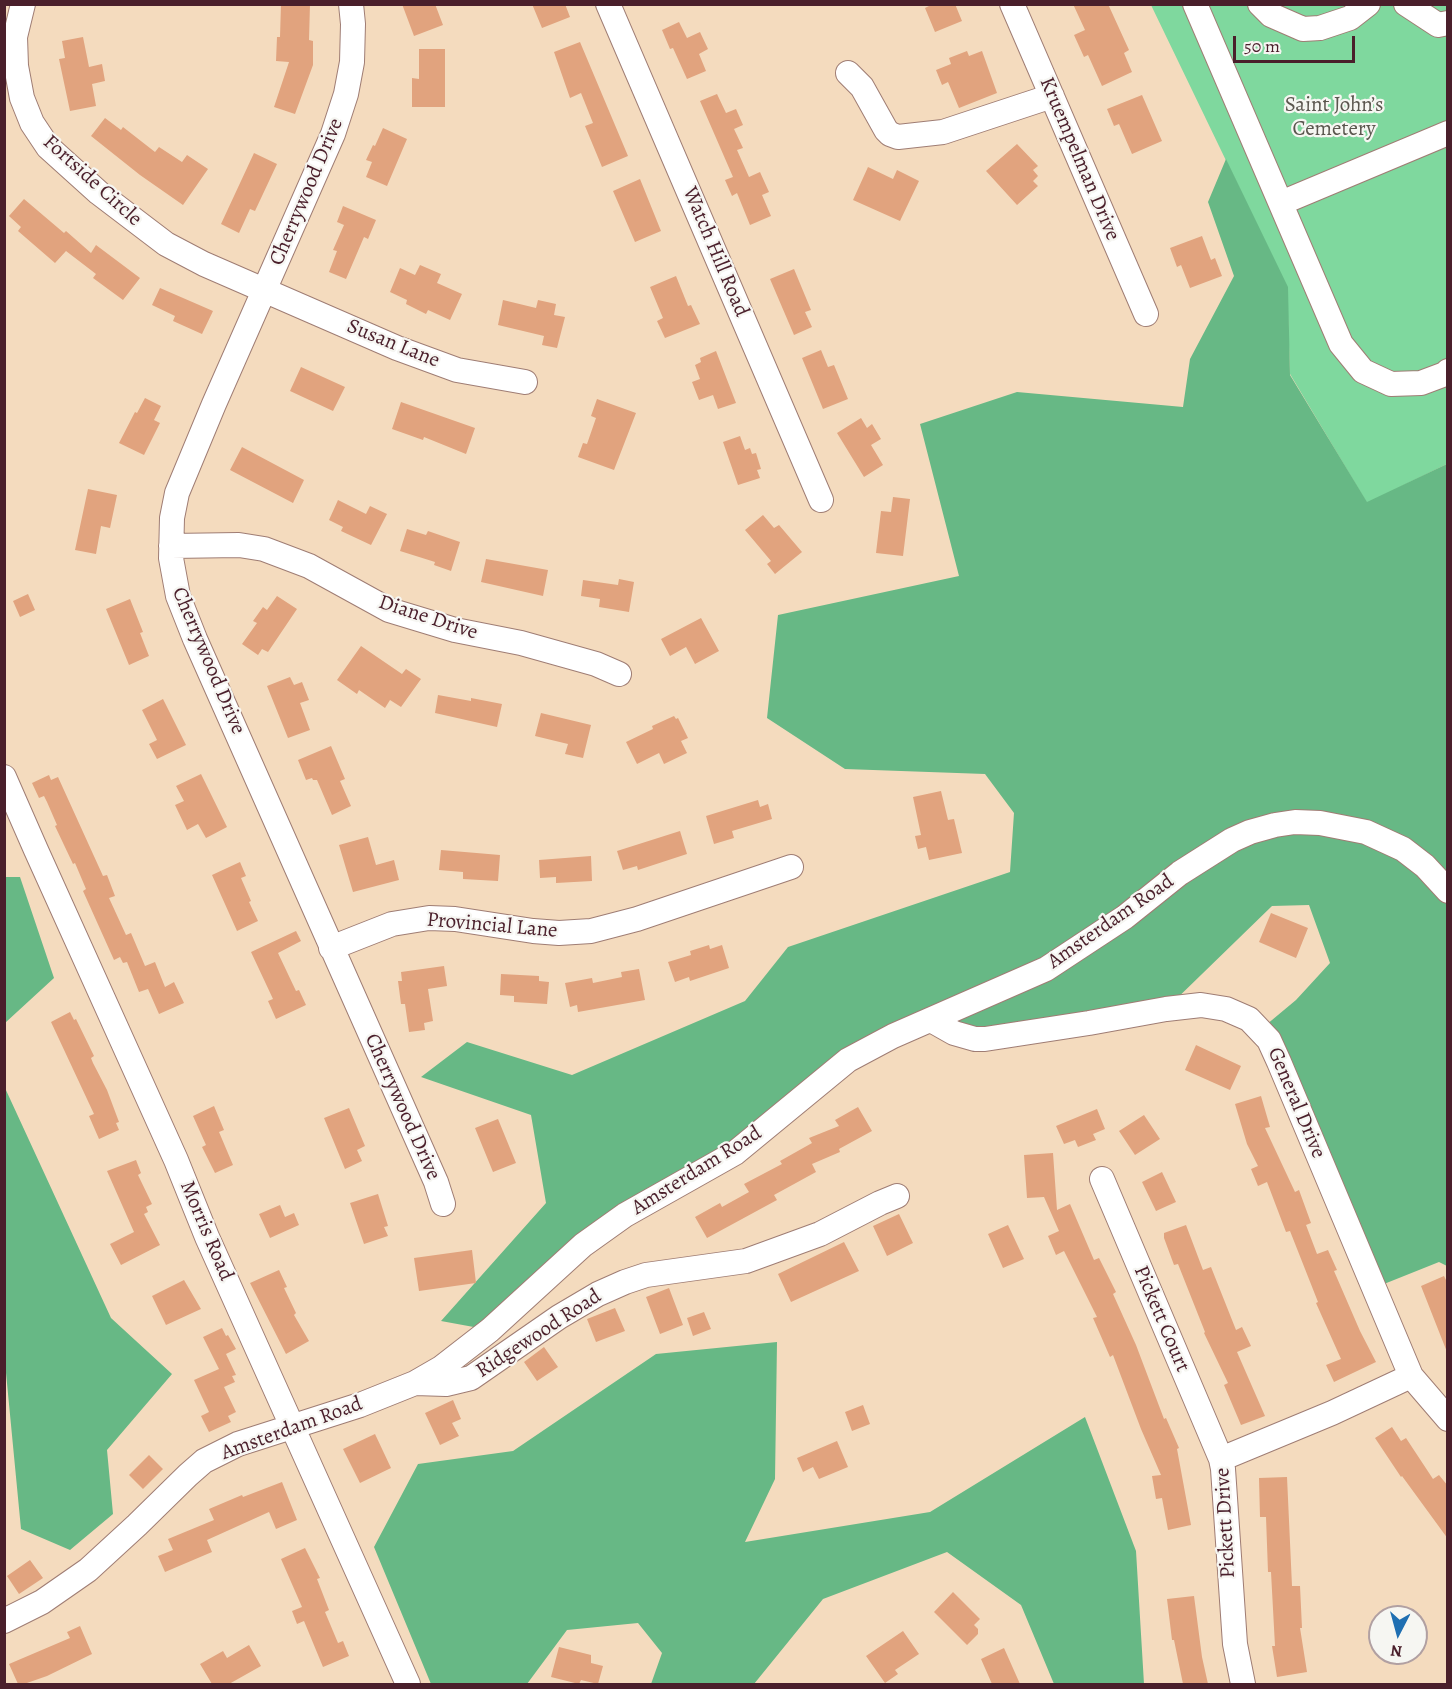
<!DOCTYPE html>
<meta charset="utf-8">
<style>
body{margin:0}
#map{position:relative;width:1452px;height:1689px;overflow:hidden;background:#f4dbbe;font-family:Alegreya,serif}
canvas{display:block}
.frame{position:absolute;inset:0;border:6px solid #4a1f2b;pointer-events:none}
.north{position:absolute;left:1368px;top:1605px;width:60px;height:60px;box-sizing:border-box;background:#f6f6f2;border:2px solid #b1a0a2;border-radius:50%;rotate:186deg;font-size:16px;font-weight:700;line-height:24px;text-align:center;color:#4a1f2b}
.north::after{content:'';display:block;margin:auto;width:21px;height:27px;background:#1f6fb2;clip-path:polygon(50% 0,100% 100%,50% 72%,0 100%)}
.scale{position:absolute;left:1233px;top:36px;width:122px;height:27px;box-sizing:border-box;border:3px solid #4a1f2b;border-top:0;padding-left:8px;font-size:18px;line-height:21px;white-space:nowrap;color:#4a1f2b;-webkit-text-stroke:4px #f6f6f2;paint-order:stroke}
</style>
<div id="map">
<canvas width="1452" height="1689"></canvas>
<div class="frame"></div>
<div class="north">N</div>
<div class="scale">50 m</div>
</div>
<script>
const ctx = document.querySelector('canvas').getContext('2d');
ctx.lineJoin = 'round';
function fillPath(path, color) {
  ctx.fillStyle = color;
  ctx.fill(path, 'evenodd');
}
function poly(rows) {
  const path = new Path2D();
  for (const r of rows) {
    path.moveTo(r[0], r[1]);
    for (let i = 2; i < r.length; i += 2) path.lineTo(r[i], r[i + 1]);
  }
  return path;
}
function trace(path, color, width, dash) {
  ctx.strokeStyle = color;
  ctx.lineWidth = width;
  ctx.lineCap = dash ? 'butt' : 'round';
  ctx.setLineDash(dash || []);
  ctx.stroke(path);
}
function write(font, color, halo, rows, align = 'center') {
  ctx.font = font + ' Alegreya,serif';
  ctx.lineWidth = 4.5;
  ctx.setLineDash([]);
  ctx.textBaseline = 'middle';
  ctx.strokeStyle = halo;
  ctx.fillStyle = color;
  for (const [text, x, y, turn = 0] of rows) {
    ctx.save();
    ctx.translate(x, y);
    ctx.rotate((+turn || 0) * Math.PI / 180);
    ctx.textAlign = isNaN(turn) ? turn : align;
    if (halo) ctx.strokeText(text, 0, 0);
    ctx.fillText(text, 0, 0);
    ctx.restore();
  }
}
const green = poly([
 [1151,5,1447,5,1447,464,1367,503,1290,374,1287,287]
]);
const forest = poly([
 [1226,159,1288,287,1290,375,1367,502,1447,464,1447,1266,1439,1262,1374,1288,1260,1030,1296,1000,1330,963,1309,905,1272,906,1166,1009,985,1039,931,1020,625,1215,490,1330,441,1321,546,1203,531,1115,421,1077,467,1042,572,1075,745,1001,788,947,1010,872,1014,813,985,774,845,769,767,718,778,615,959,576,920,424,1017,392,1183,407,1190,359,1234,276,1208,202],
 [5,877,20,877,54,978,5,1023],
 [5,1088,111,1318,172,1374,107,1450,113,1514,70,1550,21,1529,4,1352],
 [777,1342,775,1479,745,1542,930,1512,1085,1417,1136,1551,1144,1684,1054,1684,1021,1605,947,1552,823,1599,754,1684,651,1684,662,1653,638,1623,567,1630,527,1684,431,1684,374,1547,418,1464,513,1451,656,1354]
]);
const building = poly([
 [281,4,310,4,309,40,313,41,313,65,295,114,274,107,289,62,276,61,277,37,280,37],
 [402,4,435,4,443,25,414,36],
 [532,4,565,4,570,17,542,28],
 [933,4,955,4,962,21,935,32,925,8],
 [1073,4,1108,4,1129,50,1124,53,1132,72,1102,86,1088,55,1084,57,1074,35,1085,30],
 [679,22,687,38,700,32,708,49,699,54,706,71,687,79,673,48,670,49,662,30],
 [83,37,89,67,102,64,105,81,92,84,96,106,70,111,59,59,65,58,62,41],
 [580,42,628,156,602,167,585,126,593,123,581,93,570,98,554,52],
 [419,49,445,49,445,107,412,107,412,78,419,79],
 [967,51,969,56,982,51,997,93,959,108,948,82,942,85,936,70,951,64,949,58],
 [717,94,726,113,736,109,743,125,734,129,743,148,737,150,749,177,760,172,769,192,762,195,771,216,750,225,737,193,732,196,725,180,733,177,700,101],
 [1142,95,1162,141,1132,154,1119,124,1114,126,1107,109],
 [105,118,121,130,123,127,155,152,159,147,182,162,187,155,208,169,183,205,140,175,91,136],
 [383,128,407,139,387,186,366,177,372,162,366,160,373,145,375,146],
 [1017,144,1038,166,1033,170,1038,176,1033,181,1038,186,1017,205,986,171],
 [254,153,277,164,255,211,250,209,239,233,221,224],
 [868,167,893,179,897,170,919,181,900,221,853,200],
 [640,179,661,231,635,242,613,191],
 [24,199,64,233,66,231,91,253,96,245,140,278,123,300,93,278,96,274,66,251,55,263,18,231,21,227,9,216],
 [343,206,376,220,368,239,364,237,346,279,329,272,337,251,333,250,344,225,337,222],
 [1202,236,1211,260,1215,258,1222,276,1190,288,1181,265,1177,267,1170,248],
 [420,265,441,274,437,283,462,294,450,320,428,310,426,314,406,304,407,300,390,292,400,268,415,275],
 [794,269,811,310,805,312,812,327,794,335,770,279],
 [676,276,688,306,691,305,700,324,665,338,657,321,663,318,650,287],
 [160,288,213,311,202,334,173,321,175,316,152,305],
 [503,300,536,308,538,300,556,304,554,315,565,317,557,348,542,345,544,336,498,325],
 [821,350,828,367,834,365,848,399,823,409,802,358],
 [716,351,736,403,718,409,713,395,699,400,692,382,700,379,695,365,701,362,700,358],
 [301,367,345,387,333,411,290,391],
 [145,398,161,406,154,420,160,423,144,455,119,443,135,412,137,413],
 [597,399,636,413,614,470,578,457,583,443,587,444,596,418,591,416],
 [401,402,475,428,466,454,424,437,423,440,392,429],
 [861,418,867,428,872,424,881,439,871,445,883,465,864,477,837,433],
 [740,436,745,450,750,448,752,454,756,453,761,469,757,470,760,478,738,485,723,442],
 [242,447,304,480,293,503,230,470],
 [88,489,117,495,110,528,101,526,96,554,75,550],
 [893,497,910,499,903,556,876,553,881,511,891,512],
 [338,500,366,514,370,506,387,514,371,545,341,531,343,527,329,520],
 [763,515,774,528,779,525,802,552,775,574,767,564,771,561,745,530],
 [407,529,426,535,428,531,460,542,451,571,434,565,435,562,400,551],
 [486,559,548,570,543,596,481,582],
 [619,579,634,582,629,612,599,607,600,599,581,596,583,580,618,585],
 [28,594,35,610,20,617,13,601],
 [277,596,297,609,268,652,262,649,258,655,242,644,257,623,253,621,263,607,267,610],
 [130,599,143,632,140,633,149,656,129,665,106,609],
 [701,618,719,651,695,664,686,647,670,656,661,639],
 [361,646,402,674,406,669,421,679,401,707,390,700,385,708,359,690,357,694,337,680],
 [290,677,294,685,302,682,309,700,300,703,310,730,288,738,267,686],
 [438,695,471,701,471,698,502,704,497,727,435,713],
 [163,699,186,745,157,759,149,744,157,740,142,710],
 [541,713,591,725,583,758,565,754,568,744,535,736],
 [674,716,676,719,678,718,688,738,681,741,687,753,664,764,659,753,637,764,626,742,653,729,652,726],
 [331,746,345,779,340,781,351,806,332,815,317,780,313,780,312,778,306,780,298,760],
 [201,774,227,827,206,838,198,824,187,830,175,805,184,801,176,786],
 [49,775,51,780,58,777,103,876,107,875,115,896,109,898,126,935,131,933,145,966,155,962,165,987,174,982,184,1003,159,1014,148,989,139,992,127,962,123,963,120,957,114,960,83,891,86,889,75,863,73,864,55,826,57,825,47,802,44,796,39,798,32,783],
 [941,791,948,820,954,819,962,853,929,860,926,847,918,849,915,836,921,835,913,797],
 [758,800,760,807,768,804,772,819,732,831,734,838,714,844,706,816],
 [680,831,687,854,638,870,637,866,623,870,617,851],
 [368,837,376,865,394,860,399,880,353,892,339,845],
 [441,850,500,855,498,881,463,879,463,872,439,870],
 [591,856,592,881,556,883,556,877,540,878,539,860],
 [240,862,246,876,241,878,251,901,249,902,258,921,237,931,212,875],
 [1271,913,1308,928,1296,958,1259,942],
 [296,931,301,941,278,953,296,991,299,990,306,1005,276,1019,268,1001,273,999,251,952],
 [709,945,710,949,722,945,729,968,690,981,689,977,675,982,668,962,691,955,690,951],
 [444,966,447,986,428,989,433,1021,424,1023,425,1030,409,1032,405,1004,401,1004,398,981,402,981,401,972],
 [639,969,645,1000,578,1012,577,1005,570,1007,565,983,592,978,593,983,622,977,621,972],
 [501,974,539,976,539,981,549,982,547,1004,514,1002,514,996,500,995],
 [70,1012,74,1020,76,1019,94,1056,91,1058,93,1063,107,1090,119,1122,116,1123,119,1130,99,1139,89,1116,94,1114,51,1022],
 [1196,1045,1241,1066,1230,1090,1185,1070],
 [1261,1096,1270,1127,1265,1128,1295,1192,1299,1190,1311,1223,1306,1225,1317,1254,1328,1250,1337,1270,1334,1271,1360,1331,1376,1362,1334,1382,1326,1365,1341,1359,1316,1303,1318,1302,1290,1231,1286,1232,1267,1182,1258,1186,1251,1169,1258,1166,1247,1144,1235,1104],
 [214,1106,224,1130,219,1132,233,1165,215,1173,202,1147,206,1145,193,1116],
 [858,1107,872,1131,839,1149,840,1152,812,1164,816,1172,774,1195,777,1200,707,1238,695,1217,720,1203,722,1207,749,1192,744,1184,782,1164,780,1161,812,1143,809,1138,839,1126,835,1120],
 [349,1108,365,1146,357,1150,362,1161,345,1169,324,1118],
 [1097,1109,1105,1129,1093,1134,1096,1140,1078,1147,1075,1140,1064,1144,1056,1126],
 [1144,1115,1160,1139,1135,1155,1119,1131],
 [498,1119,516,1163,493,1172,475,1128],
 [1053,1153,1057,1210,1070,1204,1094,1260,1099,1258,1116,1292,1113,1294,1136,1345,1164,1419,1166,1418,1179,1448,1177,1449,1191,1525,1168,1530,1162,1498,1156,1499,1152,1476,1161,1475,1141,1429,1113,1355,1110,1357,1093,1318,1097,1317,1064,1251,1056,1255,1048,1236,1059,1231,1044,1197,1027,1198,1024,1155],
 [136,1160,141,1173,138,1175,152,1204,146,1207,148,1212,144,1214,160,1245,121,1265,110,1244,134,1232,107,1171],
 [1162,1172,1176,1202,1156,1211,1142,1182],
 [378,1194,388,1226,384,1227,388,1236,364,1244,350,1203],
 [280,1205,285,1217,294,1213,299,1225,270,1238,259,1214],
 [899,1214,913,1243,887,1256,873,1226],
 [1008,1225,1024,1259,1003,1268,988,1234],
 [1186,1225,1203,1270,1211,1267,1236,1330,1242,1327,1251,1346,1237,1352,1265,1416,1241,1425,1224,1385,1228,1383,1204,1333,1205,1332,1178,1264,1174,1265,1164,1238,1164,1233],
 [844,1242,859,1271,791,1302,778,1274],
 [472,1250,476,1283,419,1291,414,1258],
 [279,1270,287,1287,284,1288,296,1313,294,1315,309,1341,286,1354,250,1283],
 [1444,1276,1448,1284,1447,1352,1421,1286],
 [184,1280,201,1309,166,1325,152,1296],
 [669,1288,683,1325,660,1334,646,1297],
 [615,1308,625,1331,596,1342,587,1319],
 [704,1312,711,1329,693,1336,687,1318],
 [222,1328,226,1336,228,1335,236,1349,226,1354,236,1375,232,1376,235,1382,224,1387,236,1412,228,1416,231,1422,209,1432,201,1416,209,1412,194,1380,219,1369,203,1337],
 [544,1347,558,1367,537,1381,524,1362],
 [453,1400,461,1419,452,1423,459,1436,440,1445,425,1413],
 [863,1405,870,1424,852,1431,845,1412],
 [1392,1427,1401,1441,1406,1438,1433,1479,1439,1475,1448,1486,1448,1539,1402,1476,1401,1477,1375,1438],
 [375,1434,391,1468,360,1483,343,1449],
 [837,1441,848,1467,819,1479,813,1467,803,1472,797,1458],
 [149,1455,163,1469,143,1489,129,1475],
 [1287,1477,1292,1586,1300,1586,1302,1628,1300,1628,1307,1672,1277,1677,1272,1646,1275,1646,1271,1572,1268,1572,1266,1517,1260,1517,1259,1478],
 [282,1482,297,1520,276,1529,269,1512,207,1540,212,1552,165,1572,158,1556,173,1550,168,1539,214,1520,209,1509,242,1495,243,1497],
 [305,1548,320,1578,317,1579,329,1610,325,1612,338,1643,343,1641,349,1656,323,1667,304,1621,297,1624,292,1611,302,1607,281,1559],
 [30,1560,43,1578,19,1594,7,1576],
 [953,1592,980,1619,974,1625,978,1629,978,1634,967,1645,934,1612],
 [1194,1596,1202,1657,1208,1684,1183,1684,1174,1640,1172,1640,1167,1599],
 [80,1626,92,1654,47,1676,24,1684,18,1684,9,1664,70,1638,67,1632],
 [903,1631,919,1654,895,1670,898,1674,885,1683,866,1656],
 [249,1645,261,1666,229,1684,212,1684,200,1664,223,1651,227,1658],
 [559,1647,591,1655,591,1663,603,1666,598,1684,581,1680,579,1684,551,1677],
 [1004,1648,1020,1684,992,1684,981,1659]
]);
const minor = poly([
 [23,4,15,37,16,66,22,98,32,123,48,147,99,193,166,244,204,264,397,348,457,370,525,382],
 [351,4,353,24,352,62,346,94,333,134,214,404,177,493,172,518,171,558,178,596,195,639,436,1182,443,1204],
 [608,4,821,500],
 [1012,4,1146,314],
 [1195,4,1341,344,1363,371,1391,384,1421,383,1445,374,1448,371],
 [1260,4,1271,15,1303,29,1320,28,1350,18,1368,4],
 [1406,4,1438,25,1448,23],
 [848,73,862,87,886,130,890,134,898,137,943,132,1052,96],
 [1281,203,1448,133],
 [171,546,239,545,264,549,309,566,389,610,455,630,521,643,596,664,619,674],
 [4,777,36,850,176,1160,207,1237,408,1684],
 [331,948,392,924,429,918,455,919,533,931,559,933,591,931,637,919,791,867],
 [931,1020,954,1033,975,1039,985,1039,1089,1023,1166,1009,1201,1005,1226,1009,1249,1019,1269,1040,1279,1062,1411,1376,1448,1419],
 [1102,1179,1221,1459,1223,1469,1235,1644,1243,1684],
 [415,1383,446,1384,471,1378,559,1317,598,1294,625,1282,646,1275,746,1261,820,1234,880,1203,897,1196],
 [1221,1459,1332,1413,1411,1376],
 [4,1621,42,1602,88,1570,137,1525,188,1475,204,1461,238,1444,360,1405,415,1383,441,1368,490,1330,583,1245,625,1215,735,1153,848,1060,893,1036,1046,969,1125,917,1180,873,1232,840,1250,832,1275,825,1295,822,1320,823,1366,832,1403,849,1425,866,1448,891]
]);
const parkNames = [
 ["Saint John’s",1334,106],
 ["Cemetery",1334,130]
];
const streetNames = [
 ["Kruempelman Drive",1079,159,67],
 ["Fortside Circle",92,181,42],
 ["Cherrywood Drive",307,192,-67],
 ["Watch Hill Road",715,252,67],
 ["Susan Lane",393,344,22],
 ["Diane Drive",428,618,18],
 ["Cherrywood Drive",208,661,67],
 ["Amsterdam Road",1111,922,-35],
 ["Provincial Lane",492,926,5],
 ["General Drive",1296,1103,67],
 ["Cherrywood Drive",402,1107,66],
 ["Amsterdam Road",697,1171,-32],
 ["Morris Road",206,1231,67],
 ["Pickett Court",1161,1319,67],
 ["Ridgewood Road",539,1334,-33],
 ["Amsterdam Road",292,1429,-20],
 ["Pickett Drive",1226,1523,-93]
];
fillPath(green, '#7fd89e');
fillPath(forest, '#67b885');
fillPath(building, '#e1a37e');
trace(minor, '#9f7d74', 26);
trace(minor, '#fff', 24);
write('21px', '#5a564e', '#f6f6f2', parkNames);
write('21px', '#4a1f2b', '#f6f6f2', streetNames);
</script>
